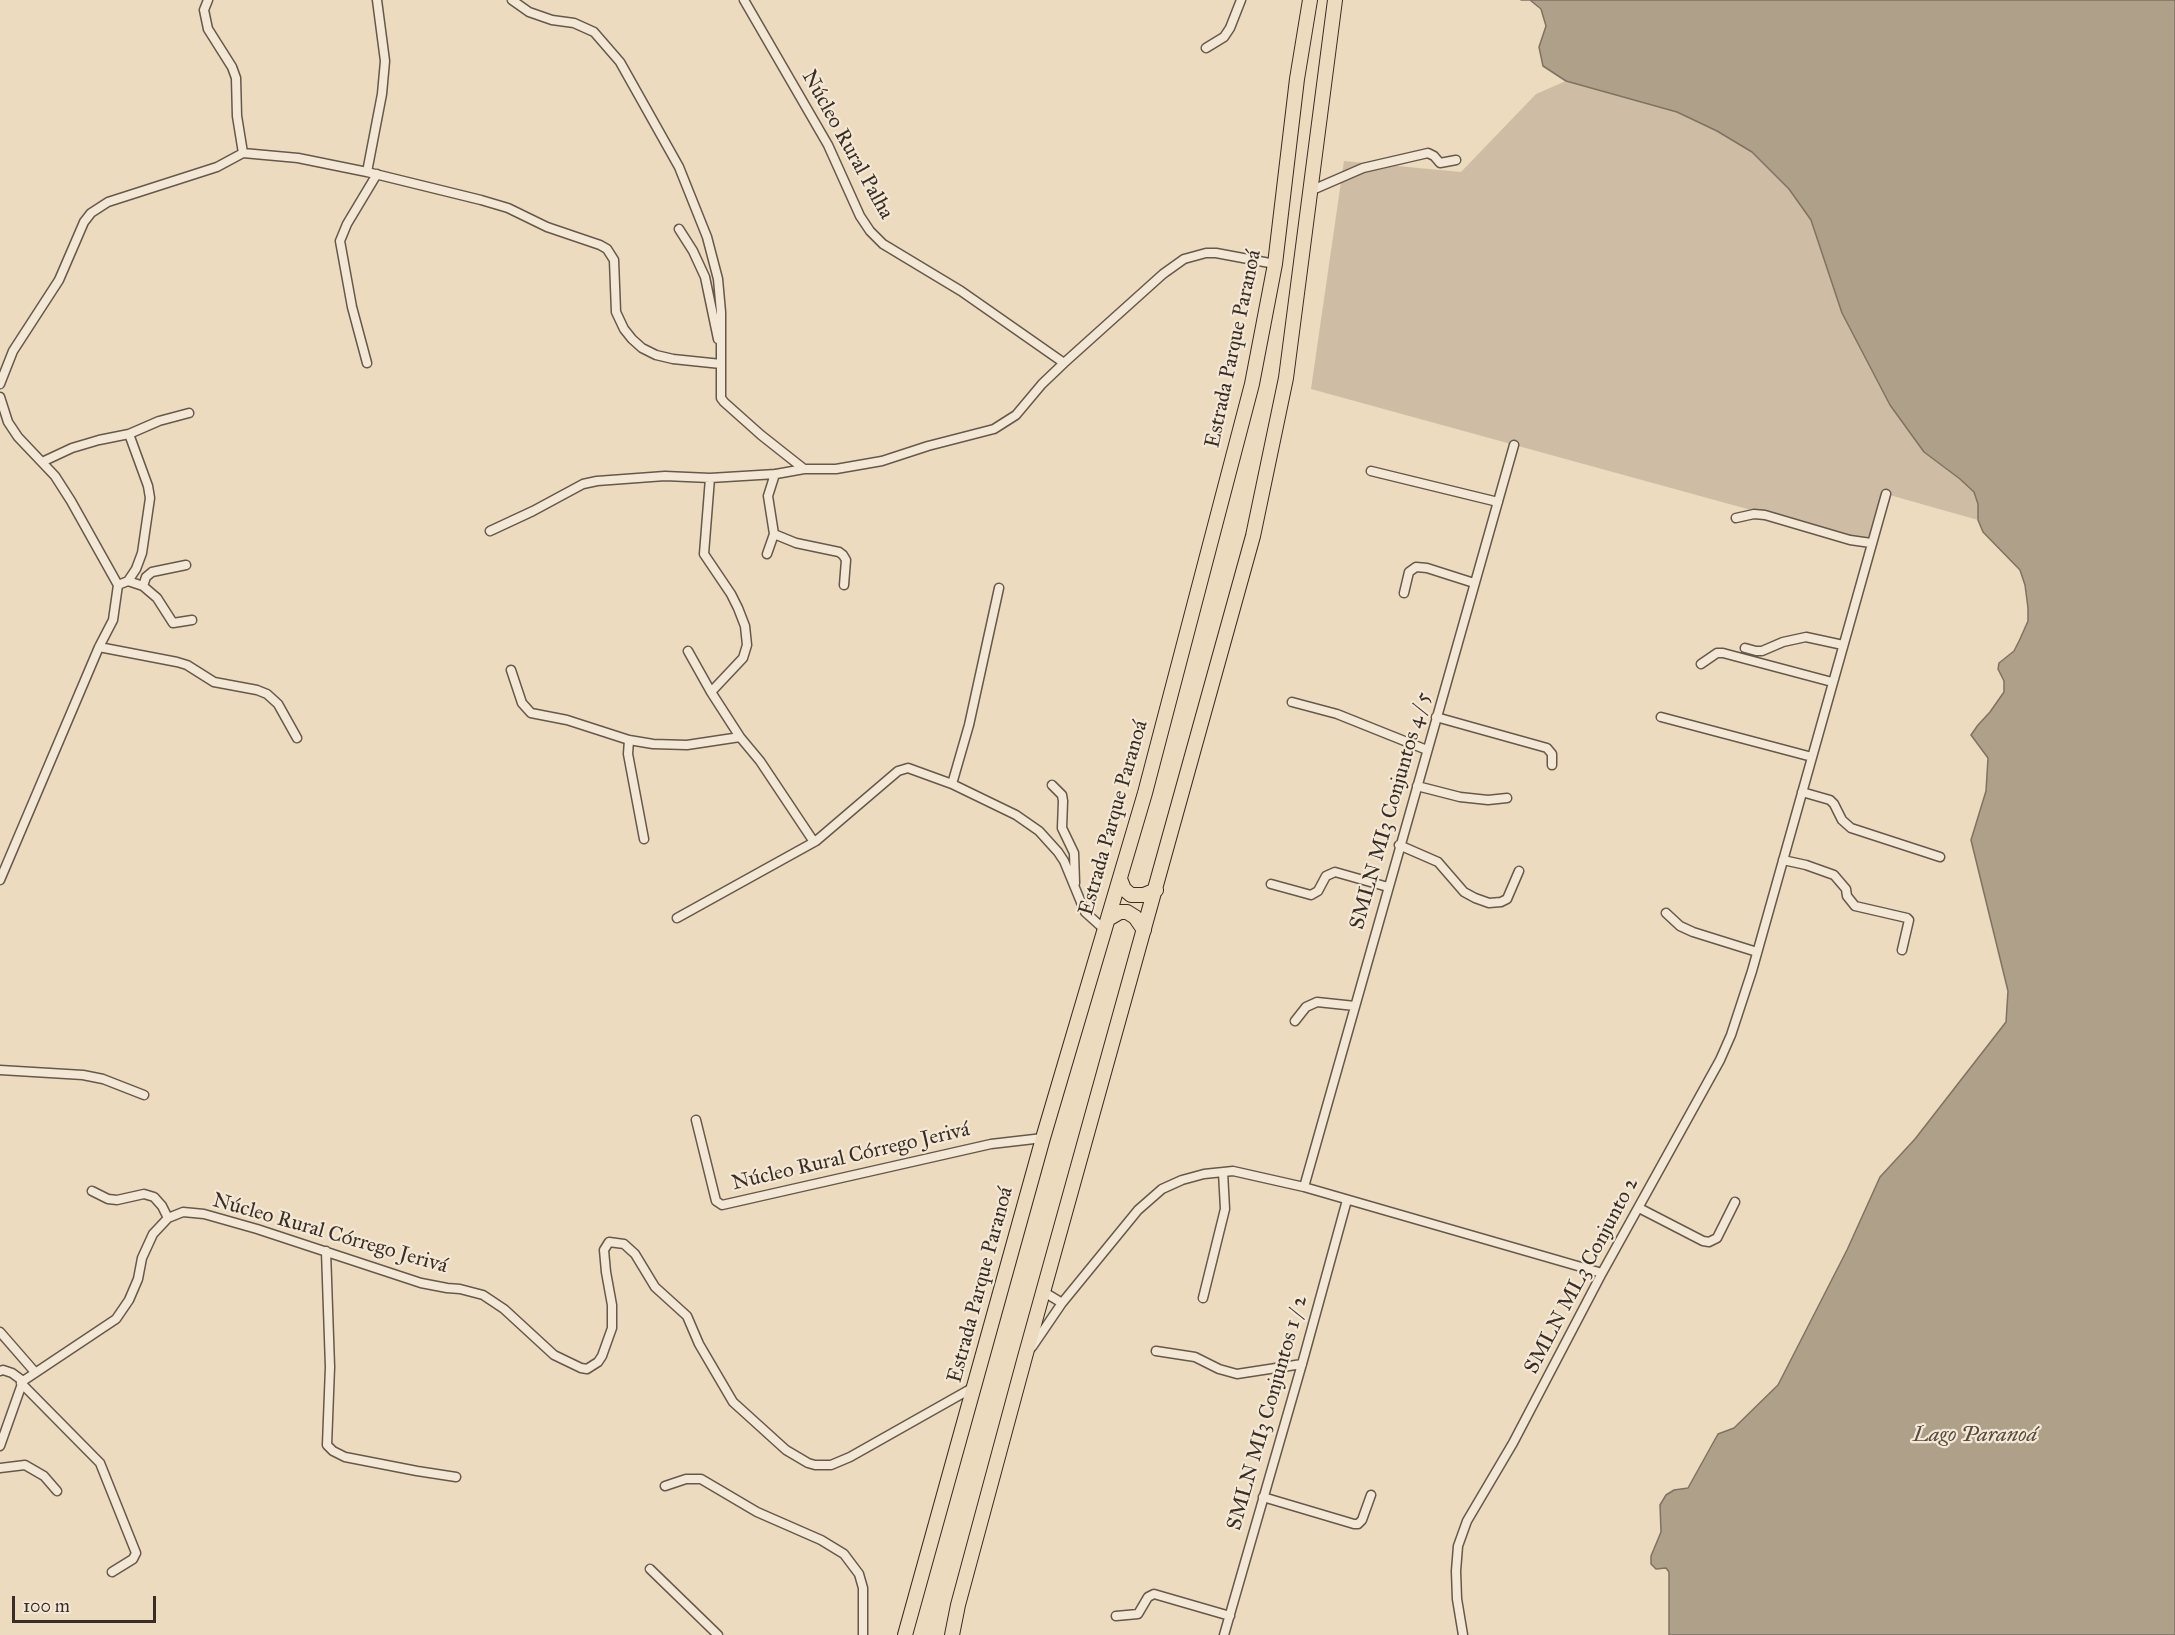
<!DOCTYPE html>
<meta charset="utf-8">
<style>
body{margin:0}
#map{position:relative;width:2175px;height:1635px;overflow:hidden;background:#ecdbbe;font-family:"IM FELL Great Primer",serif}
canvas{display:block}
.scale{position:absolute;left:12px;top:1596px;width:144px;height:27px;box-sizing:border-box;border:3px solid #3a2d25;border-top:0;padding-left:8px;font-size:18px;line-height:21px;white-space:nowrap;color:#3a2d25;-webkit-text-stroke:4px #f3e8d5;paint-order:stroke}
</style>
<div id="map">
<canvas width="2175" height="1635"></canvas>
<div class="scale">100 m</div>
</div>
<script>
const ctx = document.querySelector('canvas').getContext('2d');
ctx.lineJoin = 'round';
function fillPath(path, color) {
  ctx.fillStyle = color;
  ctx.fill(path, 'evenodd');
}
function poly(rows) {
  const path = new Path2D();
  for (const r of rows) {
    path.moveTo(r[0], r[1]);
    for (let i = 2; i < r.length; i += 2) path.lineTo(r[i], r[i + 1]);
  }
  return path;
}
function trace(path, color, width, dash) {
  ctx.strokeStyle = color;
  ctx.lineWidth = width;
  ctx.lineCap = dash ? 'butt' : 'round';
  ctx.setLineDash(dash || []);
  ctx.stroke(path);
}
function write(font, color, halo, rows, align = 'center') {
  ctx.font = font + ' "IM FELL Great Primer",serif';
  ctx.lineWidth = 4.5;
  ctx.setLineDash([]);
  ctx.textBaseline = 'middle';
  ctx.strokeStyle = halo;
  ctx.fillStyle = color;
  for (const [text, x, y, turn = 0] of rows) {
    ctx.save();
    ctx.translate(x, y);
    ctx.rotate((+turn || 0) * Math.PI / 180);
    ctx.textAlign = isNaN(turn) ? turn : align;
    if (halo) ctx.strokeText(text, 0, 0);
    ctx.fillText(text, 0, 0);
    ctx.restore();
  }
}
const green = poly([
 [1566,81,1677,112,1717,131,1752,152,1789,189,1811,220,1842,313,1890,405,1974,492,1978,504,1978,520,1886,494,1871,543,1311,389,1344,161,1461,172,1536,94]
]);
const water = poly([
 [1521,0,2175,0,2175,1635,1669,1635,1669,1572,1666,1568,1656,1569,1651,1564,1651,1556,1661,1532,1660,1505,1666,1495,1674,1490,1688,1488,1718,1434,1734,1428,1778,1385,1847,1250,1880,1177,1915,1139,2006,1022,2008,991,1971,840,1986,791,1988,758,1971,735,1978,725,1990,712,2004,692,2004,681,1998,669,1999,663,2014,651,2020,639,2028,621,2028,608,2025,585,2020,570,1983,532,1978,520,1978,504,1974,492,1960,479,1924,452,1890,405,1842,313,1811,220,1789,189,1752,152,1717,131,1677,112,1566,81,1543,66,1539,47,1546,26,1541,9,1530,0,1521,0]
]);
const minor = poly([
 [208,0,204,10,208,29,232,67,236,78,237,116,243,153],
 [512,0,529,12,552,20,574,23,594,32,620,62,679,167,707,237,718,279,721,312,721,398,724,402,761,435,804,469],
 [744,0,828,145,860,216,870,231,883,244,961,291,1064,363],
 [1206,48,1224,37,1230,28,1241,0],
 [243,153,298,158,367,172,481,200,508,208,547,227,600,245,607,249,614,260,616,312,624,329,632,339,642,348,656,355,673,359,721,364],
 [367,172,382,94,385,61,377,0],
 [1310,191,1363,168,1428,153,1434,156,1440,163,1456,160],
 [679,229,693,251,705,277,718,339],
 [367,363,352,307,340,241,347,224,377,174],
 [0,384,13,351,59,280,84,222,91,213,108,202,217,167,243,153],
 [0,397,8,422,18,437,55,476,71,501,118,585,113,620,99,647,0,880],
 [42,462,72,448,99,440,129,434],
 [1371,471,1498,502],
 [775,474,768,496,774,534,796,543,839,552,843,555,846,560,844,585],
 [710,478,704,554,731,594,738,608,745,626,747,645,743,658,711,692],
 [1736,518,1754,514,1765,515,1850,540,1871,543],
 [490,531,533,511,583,484,597,481,665,476,710,478,776,474,804,469,836,469,882,461,928,446,994,429,1016,415,1042,384,1064,363,1163,274,1184,259,1206,253,1216,253,1275,264],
 [767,554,774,534],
 [128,581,143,586,157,598,173,623,192,620],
 [118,585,128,581,136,569,142,553,150,498,148,486,129,434,159,421,189,413],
 [143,586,146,577,152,572,186,565],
 [1404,593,1409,572,1416,567,1427,568,1474,583],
 [99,647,177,662,187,665,214,682,257,690,267,694,278,704,297,738],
 [1745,648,1756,651,1762,651,1783,642,1806,637,1843,645],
 [688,651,711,692,740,737],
 [1701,664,1717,653,1723,653,1832,682],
 [511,670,522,703,531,713,567,720,629,740],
 [1292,702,1337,714,1427,750],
 [1436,717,1547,748,1552,754,1552,765],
 [1661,717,1812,757],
 [952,784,969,725,999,588],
 [1052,785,1062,795,1063,801,1062,828,1074,853,1075,883],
 [1417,786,1460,797,1488,800,1507,798],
 [1802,792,1830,800,1834,804,1842,820,1851,828,1940,857],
 [644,839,628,754,629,740,653,744,687,745,740,737,760,761,812,839,816,841,898,771,908,768,952,784,1016,815,1039,831,1058,852,1064,861,1085,912,1105,930],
 [1399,845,1438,862,1464,892,1475,898,1489,903,1501,902,1507,899,1519,871],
 [1783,860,1806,865,1834,875,1846,889,1847,896,1855,906,1907,918,1909,920,1902,950],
 [1271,884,1311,895,1318,891,1326,876,1335,872,1388,887],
 [1666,913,1680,926,1693,932,1757,952],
 [677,918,816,841],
 [1295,1021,1306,1007,1317,1002,1355,1006],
 [0,1070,83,1075,103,1079,144,1095],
 [696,1120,716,1201,722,1205,991,1144,1043,1138],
 [1304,1187,1514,445],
 [92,1191,108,1199,117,1200,144,1194,154,1197,162,1206,168,1218],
 [1639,1208,1703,1241,1709,1242,1717,1238,1735,1202],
 [326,1251,330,1367,327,1445,333,1451,345,1457,417,1471,456,1477],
 [1044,1292,1062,1303],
 [1203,1298,1225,1209,1223,1172],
 [0,1332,34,1371],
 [1032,1347,1062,1303,1138,1210,1162,1189,1182,1180,1204,1174,1233,1171,1304,1187,1602,1273],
 [1156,1351,1195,1357,1219,1369,1237,1374,1302,1364],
 [0,1371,3,1370,12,1373,23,1381],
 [21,1383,100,1463,136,1553,133,1559,112,1572],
 [0,1446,23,1381,116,1319,129,1300,138,1279,142,1258,153,1234,168,1218,183,1212,204,1214,257,1229,421,1283,447,1288,460,1289,483,1295,504,1309,554,1355,581,1368,587,1369,598,1362,602,1356,612,1328,612,1305,606,1272,604,1250,609,1242,624,1244,635,1254,655,1287,687,1316,699,1344,733,1402,786,1450,808,1463,815,1465,831,1465,850,1457,974,1387],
 [0,1468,25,1465,44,1476,57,1491],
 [665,1486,686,1479,701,1479,757,1512,821,1540,844,1554,859,1574,863,1588,863,1635],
 [1263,1497,1354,1524,1358,1524,1362,1520,1371,1495],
 [650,1569,718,1635],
 [1116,1616,1138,1614,1148,1597,1154,1594,1230,1616],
 [1224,1635,1302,1364,1347,1200],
 [1463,1635,1457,1599,1456,1571,1458,1546,1467,1521,1513,1443,1602,1273,1720,1060,1731,1035,1752,971,1886,494]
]);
const primary = poly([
 [1120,879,1124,889,1131,895,1144,895,1156,890],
 [1108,919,1120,912,1127,912,1135,917,1144,930],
 [905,1635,1043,1138,1145,793,1252,384,1275,264,1297,79,1310,0],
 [952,1635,958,1605,1025,1357,1253,536,1286,378,1335,0]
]);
const streetNames = [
 ["Núcleo Rural Palha",847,145,61],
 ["Estrada Parque Paranoá",1234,349,-78],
 ["SMLN MI3 Conjuntos 4 / 5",1391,811,-74],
 ["Estrada Parque Paranoá",1114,818,-74],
 ["Núcleo Rural Córrego Jerivá",851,1157,-13],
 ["Núcleo Rural Córrego Jerivá",330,1234,16],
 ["SMLN ML3 Conjunto 2",1582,1276,-62],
 ["Estrada Parque Paranoá",981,1285,-75],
 ["SMLN MI3 Conjuntos 1 / 2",1268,1413,-74]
];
const waterNames = [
 ["Lago Paranoá",1975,1436]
];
fillPath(green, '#cebda4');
fillPath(water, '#afa08a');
trace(water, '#807262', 1.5);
trace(minor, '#66584b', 11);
trace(primary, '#3a2d25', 16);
trace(minor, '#f3e8d5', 8);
trace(primary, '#ecdbbe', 14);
write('21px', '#3a2d25', '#f3e8d5', streetNames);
write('italic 22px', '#574a3e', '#f3e8d5', waterNames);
</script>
